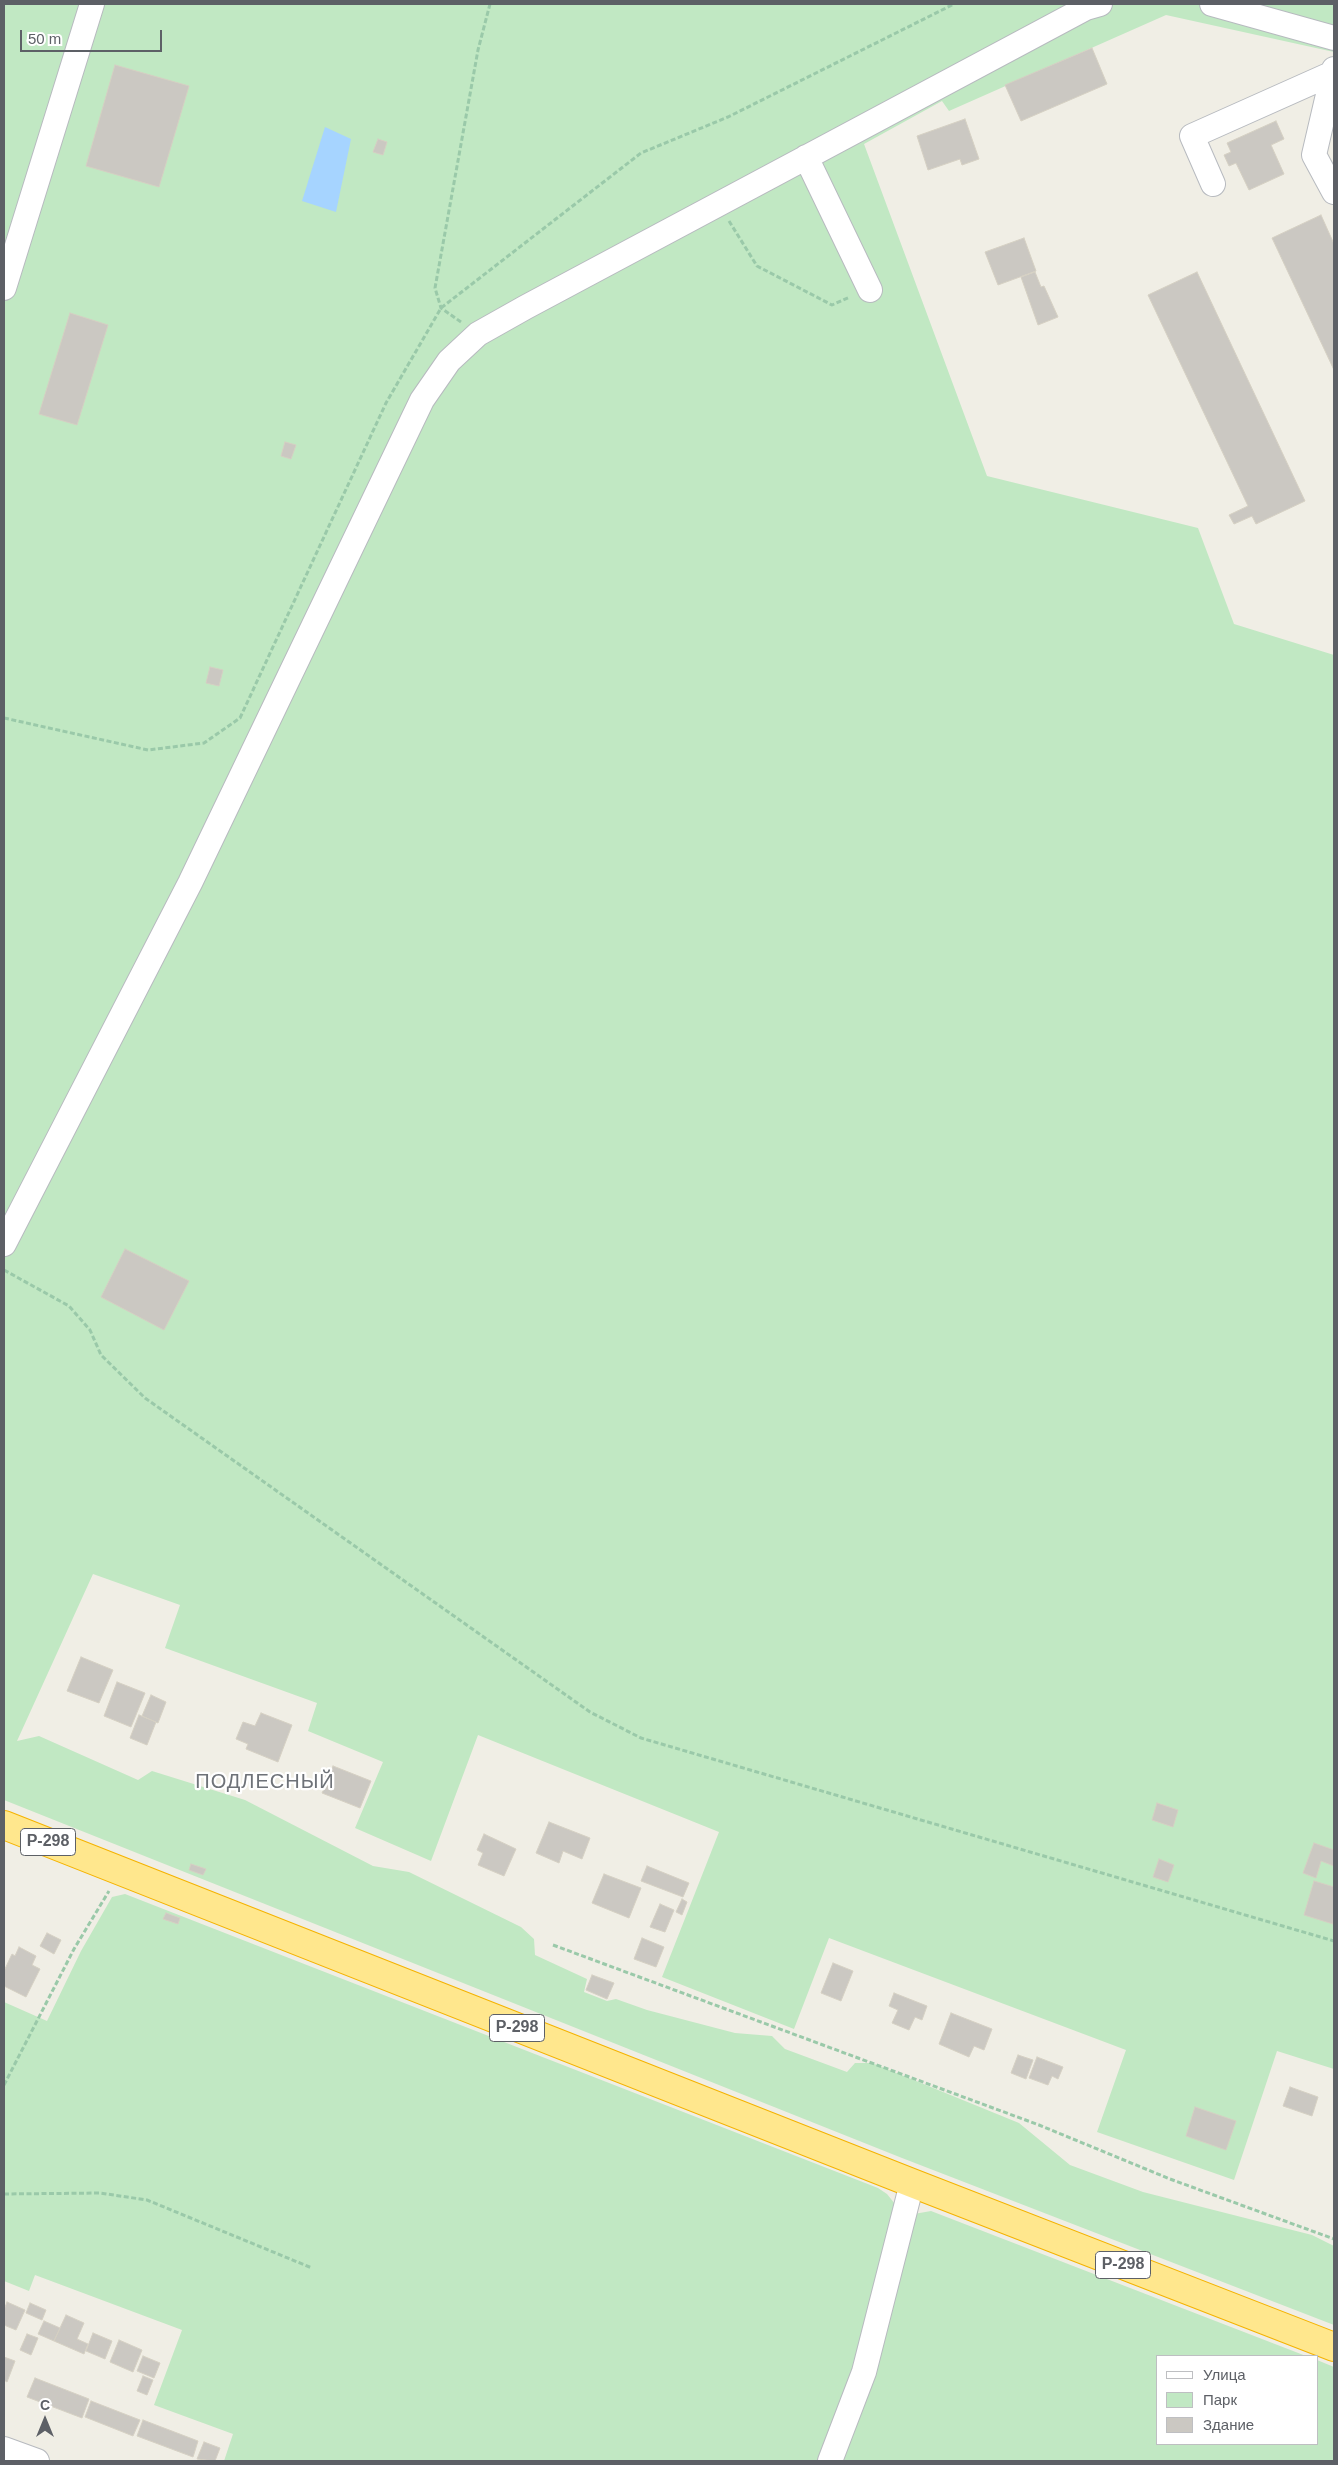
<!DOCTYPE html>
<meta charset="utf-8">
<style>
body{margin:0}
#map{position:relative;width:1338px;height:2465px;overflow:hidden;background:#f0eee5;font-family:Helvetica,sans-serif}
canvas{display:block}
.frame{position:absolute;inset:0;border:5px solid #5d6066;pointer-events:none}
.legend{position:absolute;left:1156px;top:2355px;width:162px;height:90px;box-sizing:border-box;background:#fff;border:1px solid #bebfc2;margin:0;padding:6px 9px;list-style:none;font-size:15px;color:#5d6066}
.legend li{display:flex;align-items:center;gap:10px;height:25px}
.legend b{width:25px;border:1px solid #bebfc2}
.north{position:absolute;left:20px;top:2395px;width:50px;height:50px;-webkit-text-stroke:4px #fff;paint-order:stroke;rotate:0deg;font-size:14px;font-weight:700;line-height:20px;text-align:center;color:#5d6066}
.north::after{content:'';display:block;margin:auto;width:18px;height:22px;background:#5d6066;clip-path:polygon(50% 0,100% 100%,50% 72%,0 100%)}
.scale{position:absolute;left:20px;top:30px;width:142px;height:22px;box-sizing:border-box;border:2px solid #5d6066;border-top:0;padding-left:6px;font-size:15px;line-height:18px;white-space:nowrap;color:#5d6066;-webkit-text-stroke:4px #fff;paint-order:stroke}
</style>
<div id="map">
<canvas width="1338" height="2465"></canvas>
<div class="frame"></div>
<ul class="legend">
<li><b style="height:6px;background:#fff"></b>Улица</li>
<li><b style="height:14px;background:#c1e8c3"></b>Парк</li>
<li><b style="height:14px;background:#cbc8c2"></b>Здание</li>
</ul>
<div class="north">С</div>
<div class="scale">50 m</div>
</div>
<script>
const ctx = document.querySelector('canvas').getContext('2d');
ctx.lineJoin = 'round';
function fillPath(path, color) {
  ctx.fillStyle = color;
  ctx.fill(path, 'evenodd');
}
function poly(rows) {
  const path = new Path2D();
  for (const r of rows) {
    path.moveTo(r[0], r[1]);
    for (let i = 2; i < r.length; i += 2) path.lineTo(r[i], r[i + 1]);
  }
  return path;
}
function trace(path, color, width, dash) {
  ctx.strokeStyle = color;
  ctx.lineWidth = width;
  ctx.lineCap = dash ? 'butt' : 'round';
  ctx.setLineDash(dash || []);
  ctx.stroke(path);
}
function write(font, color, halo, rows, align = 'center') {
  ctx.font = font + ' Helvetica,sans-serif';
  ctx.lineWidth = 4.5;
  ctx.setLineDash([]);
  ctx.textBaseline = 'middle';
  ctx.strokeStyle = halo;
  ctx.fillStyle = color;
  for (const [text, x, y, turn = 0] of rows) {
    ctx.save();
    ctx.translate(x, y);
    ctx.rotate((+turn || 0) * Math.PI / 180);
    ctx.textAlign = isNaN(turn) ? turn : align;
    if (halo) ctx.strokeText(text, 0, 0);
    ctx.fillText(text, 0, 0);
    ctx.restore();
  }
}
const green = poly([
 [4,4,1334,4,1334,52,1166,15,949,111,942,101,864,144,987,476,1198,528,1234,624,1334,655,1334,2069,1277,2051,1234,2180,1097,2132,1126,2050,829,1938,794,2029,662,1977,719,1832,478,1735,431,1861,355,1828,383,1762,308,1731,317,1703,165,1648,180,1605,93,1574,17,1741,39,1736,138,1780,152,1771,245,1800,373,1866,409,1872,521,1927,534,1939,535,1955,587,1979,584,1992,607,2001,616,1999,647,2010,735,2033,772,2036,785,2049,847,2072,855,2063,872,2063,1019,2123,1070,2165,1143,2192,1312,2235,1334,2246,1334,2325,902,2158,4,1800],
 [125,1894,878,2188,887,2194,895,2204,857,2368,821,2461,224,2461,233,2434,154,2405,182,2330,35,2275,29,2291,4,2281,4,2002,47,2021,81,1951,112,1897],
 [931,2211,1306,2356,1157,2356,1157,2444,1317,2444,1317,2360,1334,2367,1334,2461,839,2461,914,2214]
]);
const water = poly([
 [325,127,351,139,336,212,302,201]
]);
const building = poly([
 [1092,48,1107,84,1021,121,1005,85,1092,48],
 [115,65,189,86,159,187,86,166,115,65],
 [965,119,979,159,962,165,960,159,928,170,917,136,965,119],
 [1276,121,1284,139,1271,145,1284,174,1249,190,1236,163,1229,166,1224,155,1231,152,1227,143,1276,121],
 [378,139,387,142,383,155,373,152,378,139],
 [1321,215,1334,244,1334,370,1272,238,1321,215],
 [1024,238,1036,271,998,285,985,252,1024,238],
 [1035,272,1041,287,1044,286,1058,317,1038,325,1021,277,1035,272],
 [1197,272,1305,501,1256,524,1252,516,1234,524,1229,515,1248,506,1148,295,1197,272],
 [70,313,108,325,77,425,39,414,70,313],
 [285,442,296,445,291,459,281,456,285,442],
 [210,667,223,670,219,686,206,683,210,667],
 [125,1249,189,1281,164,1330,101,1297,125,1249],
 [81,1657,113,1670,99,1703,67,1691,81,1657],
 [117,1682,145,1693,131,1727,104,1716,117,1682],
 [151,1695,166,1702,158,1723,142,1716,151,1695],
 [261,1713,292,1725,278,1762,246,1749,248,1744,236,1739,243,1722,255,1726,261,1713],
 [139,1715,156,1722,147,1745,130,1738,139,1715],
 [333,1766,371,1781,360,1808,322,1793,326,1785,322,1783,326,1773,330,1774,333,1766],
 [1157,1803,1178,1810,1173,1827,1152,1820,1157,1803],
 [549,1822,590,1838,582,1859,563,1851,559,1863,536,1853,549,1822],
 [484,1834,516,1849,504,1876,478,1865,483,1853,477,1850,484,1834],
 [1314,1843,1334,1850,1334,1866,1321,1861,1316,1878,1303,1873,1314,1843],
 [1159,1859,1174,1865,1168,1882,1153,1877,1159,1859],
 [191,1864,206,1869,203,1875,189,1870,191,1864],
 [647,1866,689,1883,683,1897,641,1881,647,1866],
 [604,1874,641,1888,629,1918,592,1903,604,1874],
 [1314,1881,1334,1887,1333,1924,1304,1915,1314,1881],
 [682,1899,687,1902,682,1915,676,1912,682,1899],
 [660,1904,674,1910,665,1932,650,1927,660,1904],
 [166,1913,180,1918,178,1924,163,1919,166,1913],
 [47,1933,61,1940,54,1954,40,1946,47,1933],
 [642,1938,664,1947,656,1967,634,1959,642,1938],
 [19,1947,36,1956,32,1965,40,1969,26,1997,4,1986,4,1971,12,1954,15,1956,19,1947],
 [833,1963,853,1971,841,2001,821,1993,833,1963],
 [592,1975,614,1983,607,1999,586,1990,592,1975],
 [894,1993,927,2006,922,2020,915,2017,909,2030,892,2023,898,2010,889,2006,894,1993],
 [951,2013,992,2029,984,2050,974,2046,969,2057,939,2044,951,2013],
 [1018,2055,1033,2060,1026,2079,1011,2073,1018,2055],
 [1037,2057,1063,2067,1058,2079,1052,2076,1048,2085,1029,2078,1037,2057],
 [1290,2087,1318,2097,1312,2116,1283,2106,1290,2087],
 [1195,2107,1236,2121,1226,2150,1186,2136,1195,2107],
 [7,2302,25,2310,16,2330,4,2325,4,2310,7,2302],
 [30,2303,46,2310,42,2320,26,2313,30,2303],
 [66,2315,84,2323,77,2339,88,2344,84,2354,54,2341,66,2315],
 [44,2321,60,2328,54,2341,38,2334,44,2321],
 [93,2333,112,2341,105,2359,86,2351,93,2333],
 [27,2334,38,2338,31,2355,20,2350,27,2334],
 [119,2340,142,2350,133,2372,110,2362,119,2340],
 [143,2356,160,2363,154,2378,137,2371,143,2356],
 [4,2357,15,2361,7,2382,4,2380,4,2357],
 [143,2376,153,2380,147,2395,137,2391,143,2376],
 [35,2378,89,2399,82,2418,27,2397,35,2378],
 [91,2401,140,2420,133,2436,85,2417,91,2401],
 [143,2420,198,2441,193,2457,137,2436,143,2420],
 [204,2442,220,2448,215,2461,197,2459,204,2442]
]);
const path = poly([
 [729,221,757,266,832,305,850,297],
 [461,322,441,308,435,288,478,50,490,4],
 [4,718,148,750,204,743,240,718,386,403,441,308,641,153,728,117,954,4],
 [4,1270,69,1306,90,1330,101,1355,145,1398,590,1712,641,1738,1334,1941],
 [553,1945,1039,2125,1170,2179,1334,2239],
 [4,2085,74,1949,109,1891],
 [4,2194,100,2193,147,2200,312,2268]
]);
const minor = poly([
 [1212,4,1334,38],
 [1334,69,1314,155,1334,192],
 [806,157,870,290],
 [1213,184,1192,136,1333,73],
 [4,288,92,4],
 [4,1244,190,883,422,400,449,361,478,334,526,307,1086,8,1100,4],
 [4,2449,37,2461],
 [830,2461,864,2372,912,2183]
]);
const highway = poly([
 [4,1825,912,2183,1334,2347]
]);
const shields = [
 [48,1842,55],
 [517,2028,55],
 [1123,2265,55]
];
const shieldNames = [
 ["Р-298",48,1842],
 ["Р-298",517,2028],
 ["Р-298",1123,2265]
];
const quarterNames = [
 ["ПОДЛЕСНЫЙ",265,1782]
];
fillPath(green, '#c1e8c3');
fillPath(water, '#a6d4ff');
fillPath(building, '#cbc8c2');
trace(building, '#d5d0c3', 1);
trace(minor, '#b7babf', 26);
trace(highway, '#f5b300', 30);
trace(path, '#9ac9a9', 3, [5, 2.5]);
trace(minor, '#fff', 24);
trace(highway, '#ffe78d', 28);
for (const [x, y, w] of shields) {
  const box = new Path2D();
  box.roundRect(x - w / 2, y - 13.5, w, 27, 4);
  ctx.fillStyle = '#fff';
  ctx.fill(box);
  trace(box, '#5d6066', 1);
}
write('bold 16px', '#5d6066', null, shieldNames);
ctx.letterSpacing = '1px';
write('20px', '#6e7278', '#fff', quarterNames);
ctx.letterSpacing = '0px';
</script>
